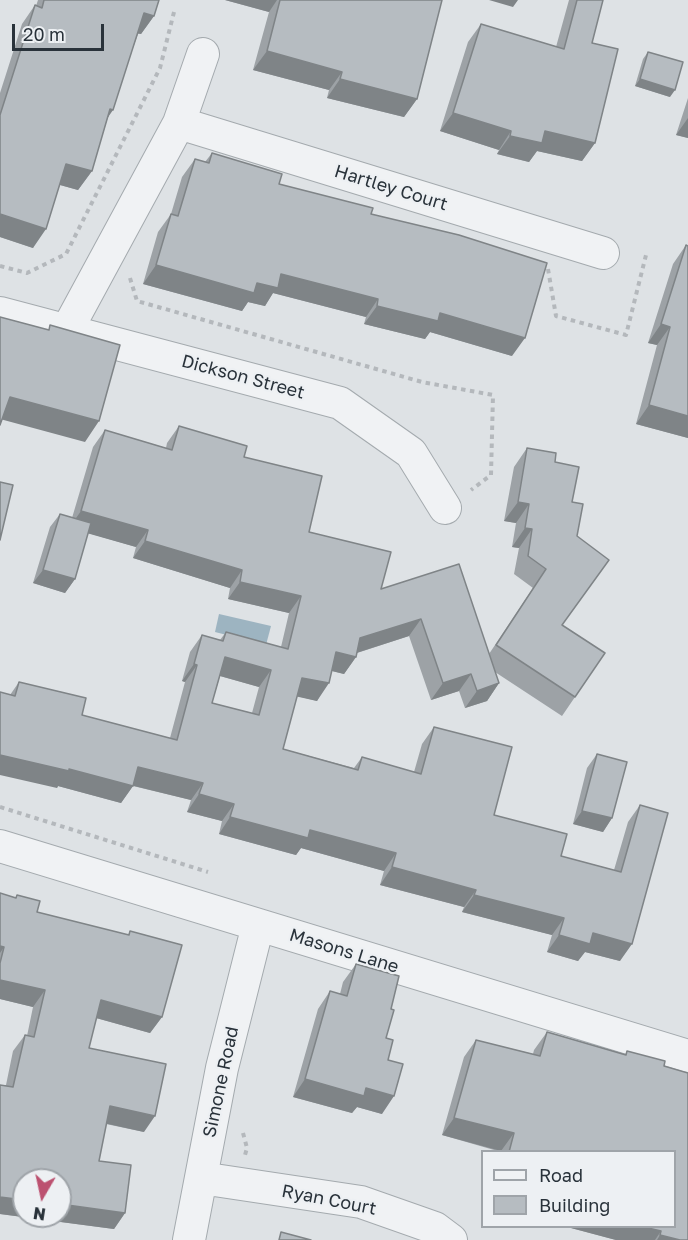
<!DOCTYPE html>
<style>
body{margin:0}
#map{position:relative;width:688px;height:1240px;overflow:hidden;background:#dee2e5;font-family:"Golos Text",sans-serif}
canvas{display:block}
.legend{position:absolute;left:481px;top:1150px;width:195px;height:78px;box-sizing:border-box;background:#edf0f3;border:2px solid #9fa4a9;margin:0;padding:8px 10px;list-style:none;font-size:18px;color:#29323a}
.legend li{display:flex;align-items:center;gap:12px;height:30px}
.legend b{width:30px;border:2px solid #9fa4a9}
.north{position:absolute;left:12px;top:1168px;width:60px;height:60px;box-sizing:border-box;background:#edf0f3;border:2px solid #9fa4a9;border-radius:50%;rotate:189deg;font-size:16px;font-weight:700;line-height:24px;text-align:center;color:#29323a}
.north::after{content:'';display:block;margin:auto;width:21px;height:27px;background:#bc5170;clip-path:polygon(50% 0,100% 100%,50% 72%,0 100%)}
.scale{position:absolute;left:12px;top:24px;width:92px;height:27px;box-sizing:border-box;border:3px solid #29323a;border-top:0;padding-left:8px;font-size:18px;line-height:21px;white-space:nowrap;color:#29323a;-webkit-text-stroke:4px #edf0f3;paint-order:stroke}
</style>
<div id="map">
<canvas width="688" height="1240"></canvas>
<ul class="legend">
<li><b style="height:8px;background:#f0f2f4"></b>Road</li>
<li><b style="height:16px;background:#b6bcc1"></b>Building</li>
</ul>
<div class="north">N</div>
<div class="scale">20 m</div>
</div>
<script>
const ctx = document.querySelector('canvas').getContext('2d');
ctx.lineJoin = 'round';
function fillPath(path, color) {
  ctx.fillStyle = color;
  ctx.fill(path, 'evenodd');
}
function poly(rows) {
  const path = new Path2D();
  for (const r of rows) {
    path.moveTo(r[0], r[1]);
    for (let i = 2; i < r.length; i += 2) path.lineTo(r[i], r[i + 1]);
  }
  return path;
}
function trace(path, color, width, dash) {
  ctx.strokeStyle = color;
  ctx.lineWidth = width;
  ctx.lineCap = dash ? 'butt' : 'round';
  ctx.setLineDash(dash || []);
  ctx.stroke(path);
}
function write(font, color, halo, rows, align = 'center') {
  ctx.font = font + ' "Golos Text",sans-serif';
  ctx.lineWidth = 4.5;
  ctx.setLineDash([]);
  ctx.textBaseline = 'middle';
  ctx.strokeStyle = halo;
  ctx.fillStyle = color;
  for (const [text, x, y, turn = 0] of rows) {
    ctx.save();
    ctx.translate(x, y);
    ctx.rotate((+turn || 0) * Math.PI / 180);
    ctx.textAlign = isNaN(turn) ? turn : align;
    if (halo) ctx.strokeText(text, 0, 0);
    ctx.fillText(text, 0, 0);
    ctx.restore();
  }
}
const water = poly([
 [219,614,271,626,266,645,215,632]
]);
const path = poly([
 [0,266,27,273,66,254,160,68,175,8],
 [548,269,556,316,626,335,647,251],
 [130,278,137,301,422,382,493,395,491,475,471,490],
 [0,807,208,872],
 [243,1133,247,1148,245,1155]
]);
const minor = poly([
 [179,123,603,253],
 [0,313,340,403,411,453,445,508],
 [67,330,179,123,203,54],
 [0,846,688,1056],
 [201,1178,361,1202,435,1228,451,1240],
 [189,1240,222,1068,258,925]
]);
const wall = poly([
 [38,0,159,0,154,16,141,34,138,34,107,120,92,171,78,190,60,185,33,248,0,237,0,93,22,24,35,5,36,6],
 [225,0,442,0,417,99,404,117,327,98,329,90,253,70,269,12],
 [569,0,603,0,592,43,595,143,582,161,537,151,529,162,497,154,499,150,440,131,468,42,481,24,556,47],
 [648,52,670,97,635,86,643,59],
 [688,98,688,138,676,135],
 [212,153,279,184,371,214,512,356,430,332,425,339,364,324,366,317,273,293,265,306,248,302,242,311,143,284,158,232,171,214,182,177,195,159,205,162],
 [686,245,688,246,688,438,636,424,657,345,648,343,673,264],
 [179,426,244,457,309,532,381,589,489,654,533,588,514,574,519,548,512,547,516,523,504,521,514,467,527,448,555,462,572,502,562,625,575,697,562,716,495,672,499,683,487,701,465,708,459,691,431,700,409,636,357,653,356,657,344,674,332,671,317,701,297,696,283,749,354,768,362,757,414,772,422,744,434,727,494,815,561,856,614,870,628,822,640,805,620,961,585,952,578,961,547,952,552,935,462,912,464,907,380,885,384,871,301,848,296,855,219,834,222,821,187,812,191,800,133,786,121,803,58,786,57,788,10,695,19,682,82,715,170,738,185,682,182,681,190,652,202,635,220,640,226,632,281,647,289,613,228,599,230,588,133,558,136,547,88,533,75,579,65,593,33,583,50,527,60,514,72,518,93,447,105,430,166,448,167,443],
 [220,676,259,687,252,713,212,703],
 [597,754,612,818,603,832,573,824,587,768],
 [0,893,15,898,17,895,37,912,128,935,130,931,162,1017,150,1033,96,1018,89,1048,144,1132,106,1124,99,1161,125,1213,114,1229,0,1214,0,1085,6,1085,13,1051,25,1035,27,1036,33,1007,0,999],
 [356,964,391,1009,386,1038,388,1060,382,1114,357,1107,352,1113,293,1097,318,1009,330,991,340,994,343,982],
 [547,1032,625,1055,627,1051,664,1066,688,1240,616,1240,571,1228,572,1227,675,1227,675,1152,501,1152,442,1135,464,1057,476,1040,533,1054,534,1050]
]);
const shadedWall = poly([
 [225,0,277,0,269,12],
 [489,0,518,0,513,7],
 [144,13,154,16,141,34,131,31],
 [267,51,342,72,329,90,253,70],
 [340,79,417,99,404,117,327,98],
 [640,79,675,90,670,97,635,86],
 [110,109,113,110,100,129],
 [453,113,511,131,499,150,440,131],
 [688,118,688,138,676,135],
 [545,131,595,143,582,161,537,151,529,162,497,154,510,136],
 [66,164,92,171,78,190,53,183],
 [0,214,46,229,33,248,0,237],
 [156,265,257,283,281,274,378,299,366,317,273,293,265,306,248,302,242,311,143,284],
 [377,306,440,313,525,338,512,356,430,332,425,339,364,324],
 [661,324,670,327,657,345,648,343],
 [10,397,99,421,85,442,0,419],
 [649,405,688,416,688,438,636,424],
 [518,502,529,504,516,523,504,521],
 [81,511,148,530,136,547,69,528],
 [525,528,532,529,519,548,512,547],
 [145,541,242,570,230,588,133,558],
 [43,570,75,579,65,593,33,583],
 [240,582,301,596,289,613,228,599],
 [421,619,409,636,350,655,356,657,344,674,324,669,336,652,360,638],
 [225,657,271,670,259,687,213,674],
 [194,664,197,665,185,682,182,681],
 [471,674,459,691,431,700,443,683],
 [302,678,329,683,317,701,290,695],
 [499,683,487,701,465,708,477,691],
 [0,755,69,769,133,786,121,803,58,786,57,788,0,775],
 [138,767,203,783,191,800,126,784],
 [199,794,234,804,222,821,187,812],
 [582,811,612,818,603,832,573,824],
 [230,817,310,830,396,853,384,871,301,848,296,855,219,834],
 [392,867,476,890,464,907,380,885],
 [474,895,564,918,552,935,462,912],
 [593,933,632,944,620,961,585,952,578,961,547,952,559,935],
 [0,946,4,947,0,953],
 [0,980,45,990,33,1007,0,999],
 [101,1000,162,1017,150,1033,89,1016],
 [305,1079,366,1088,394,1096,382,1114,357,1107,352,1113,293,1097],
 [110,1106,155,1116,144,1132,99,1122],
 [454,1118,514,1133,501,1151,442,1135],
 [0,1197,24,1200,24,1216,60,1216,60,1204,125,1213,114,1229,0,1214],
 [572,1227,644,1227,661,1231,655,1240,616,1240,571,1228],
 [660,1235,680,1240,657,1240]
]);
const building = poly([
 [44,0,159,0,154,16,144,13,113,110,110,109,92,171,66,164,46,229,0,214,0,115,35,5,42,8,44,0],
 [280,0,442,0,417,99,340,79,342,72,267,51,280,0],
 [577,0,603,0,592,43,618,49,595,143,545,131,542,143,510,136,511,131,453,113,481,24,564,49,577,0],
 [648,52,683,62,675,90,640,79,648,52],
 [212,153,282,174,279,184,373,208,371,214,459,235,547,263,525,338,440,313,438,321,377,306,378,299,281,274,278,288,257,283,254,293,156,265,171,214,178,216,195,159,209,163,212,153],
 [686,245,688,246,688,416,649,405,670,327,661,324,686,245],
 [0,317,49,330,50,325,120,345,99,421,10,397,0,425,0,317],
 [179,426,247,446,244,457,322,476,309,532,391,552,381,589,459,564,499,683,477,691,471,674,443,683,421,619,360,638,356,657,336,652,329,683,302,678,283,749,358,770,362,757,421,774,434,727,512,747,494,815,567,834,561,856,621,872,640,805,668,813,632,944,593,933,590,944,559,935,564,918,474,895,476,890,392,867,396,853,310,830,308,838,230,817,234,804,199,794,203,783,138,767,133,786,69,769,69,771,0,755,0,692,15,696,19,682,86,698,82,715,177,740,197,665,194,664,202,635,223,641,226,632,288,649,301,596,240,582,242,570,145,541,148,530,81,511,105,430,172,450,179,426],
 [225,657,271,670,259,715,212,703,225,657],
 [527,448,556,453,555,462,579,467,572,502,583,504,577,536,609,560,562,625,605,653,575,697,496,645,546,569,528,556,532,529,525,528,529,504,518,502,527,448],
 [0,482,13,485,0,540,0,482],
 [60,514,91,523,75,579,43,570,60,514],
 [597,754,627,762,612,818,582,811,597,754],
 [0,893,16,898,17,895,40,901,37,912,129,935,130,931,182,945,162,1017,101,1000,89,1048,166,1064,155,1116,110,1106,99,1161,131,1165,125,1213,60,1204,60,1180,24,1180,24,1200,0,1197,0,1085,13,1087,25,1035,34,1037,45,990,0,980,0,963,4,947,0,946,0,893],
 [356,964,399,976,391,1009,394,1010,386,1038,393,1040,388,1060,403,1064,394,1096,366,1088,364,1096,305,1079,330,991,347,996,356,964],
 [547,1032,626,1055,627,1051,665,1061,664,1066,688,1073,688,1240,680,1240,660,1235,661,1231,644,1227,675,1227,675,1152,509,1152,514,1133,454,1118,476,1040,540,1056,547,1032],
 [281,1232,311,1240,279,1240,281,1232]
]);
const streetNames = [
 ["Hartley Court",391,188,17],
 ["Dickson Street",243,377,15],
 ["Masons Lane",344,951,17],
 ["Simone Road",221,1082,-78],
 ["Ryan Court",329,1200,11]
];
fillPath(water, '#9db4c1');
trace(minor, '#a4aaae', 34);
trace(path, '#b4b8bc', 4, [4.5, 4.5]);
trace(minor, '#f0f2f4', 32);
fillPath(wall, '#9da2a6');
fillPath(shadedWall, '#7f8487');
fillPath(building, '#b6bcc1');
trace(building, '#7f8487', 1.5);
write('18px', '#29323a', '#edf0f3', streetNames);
</script>
